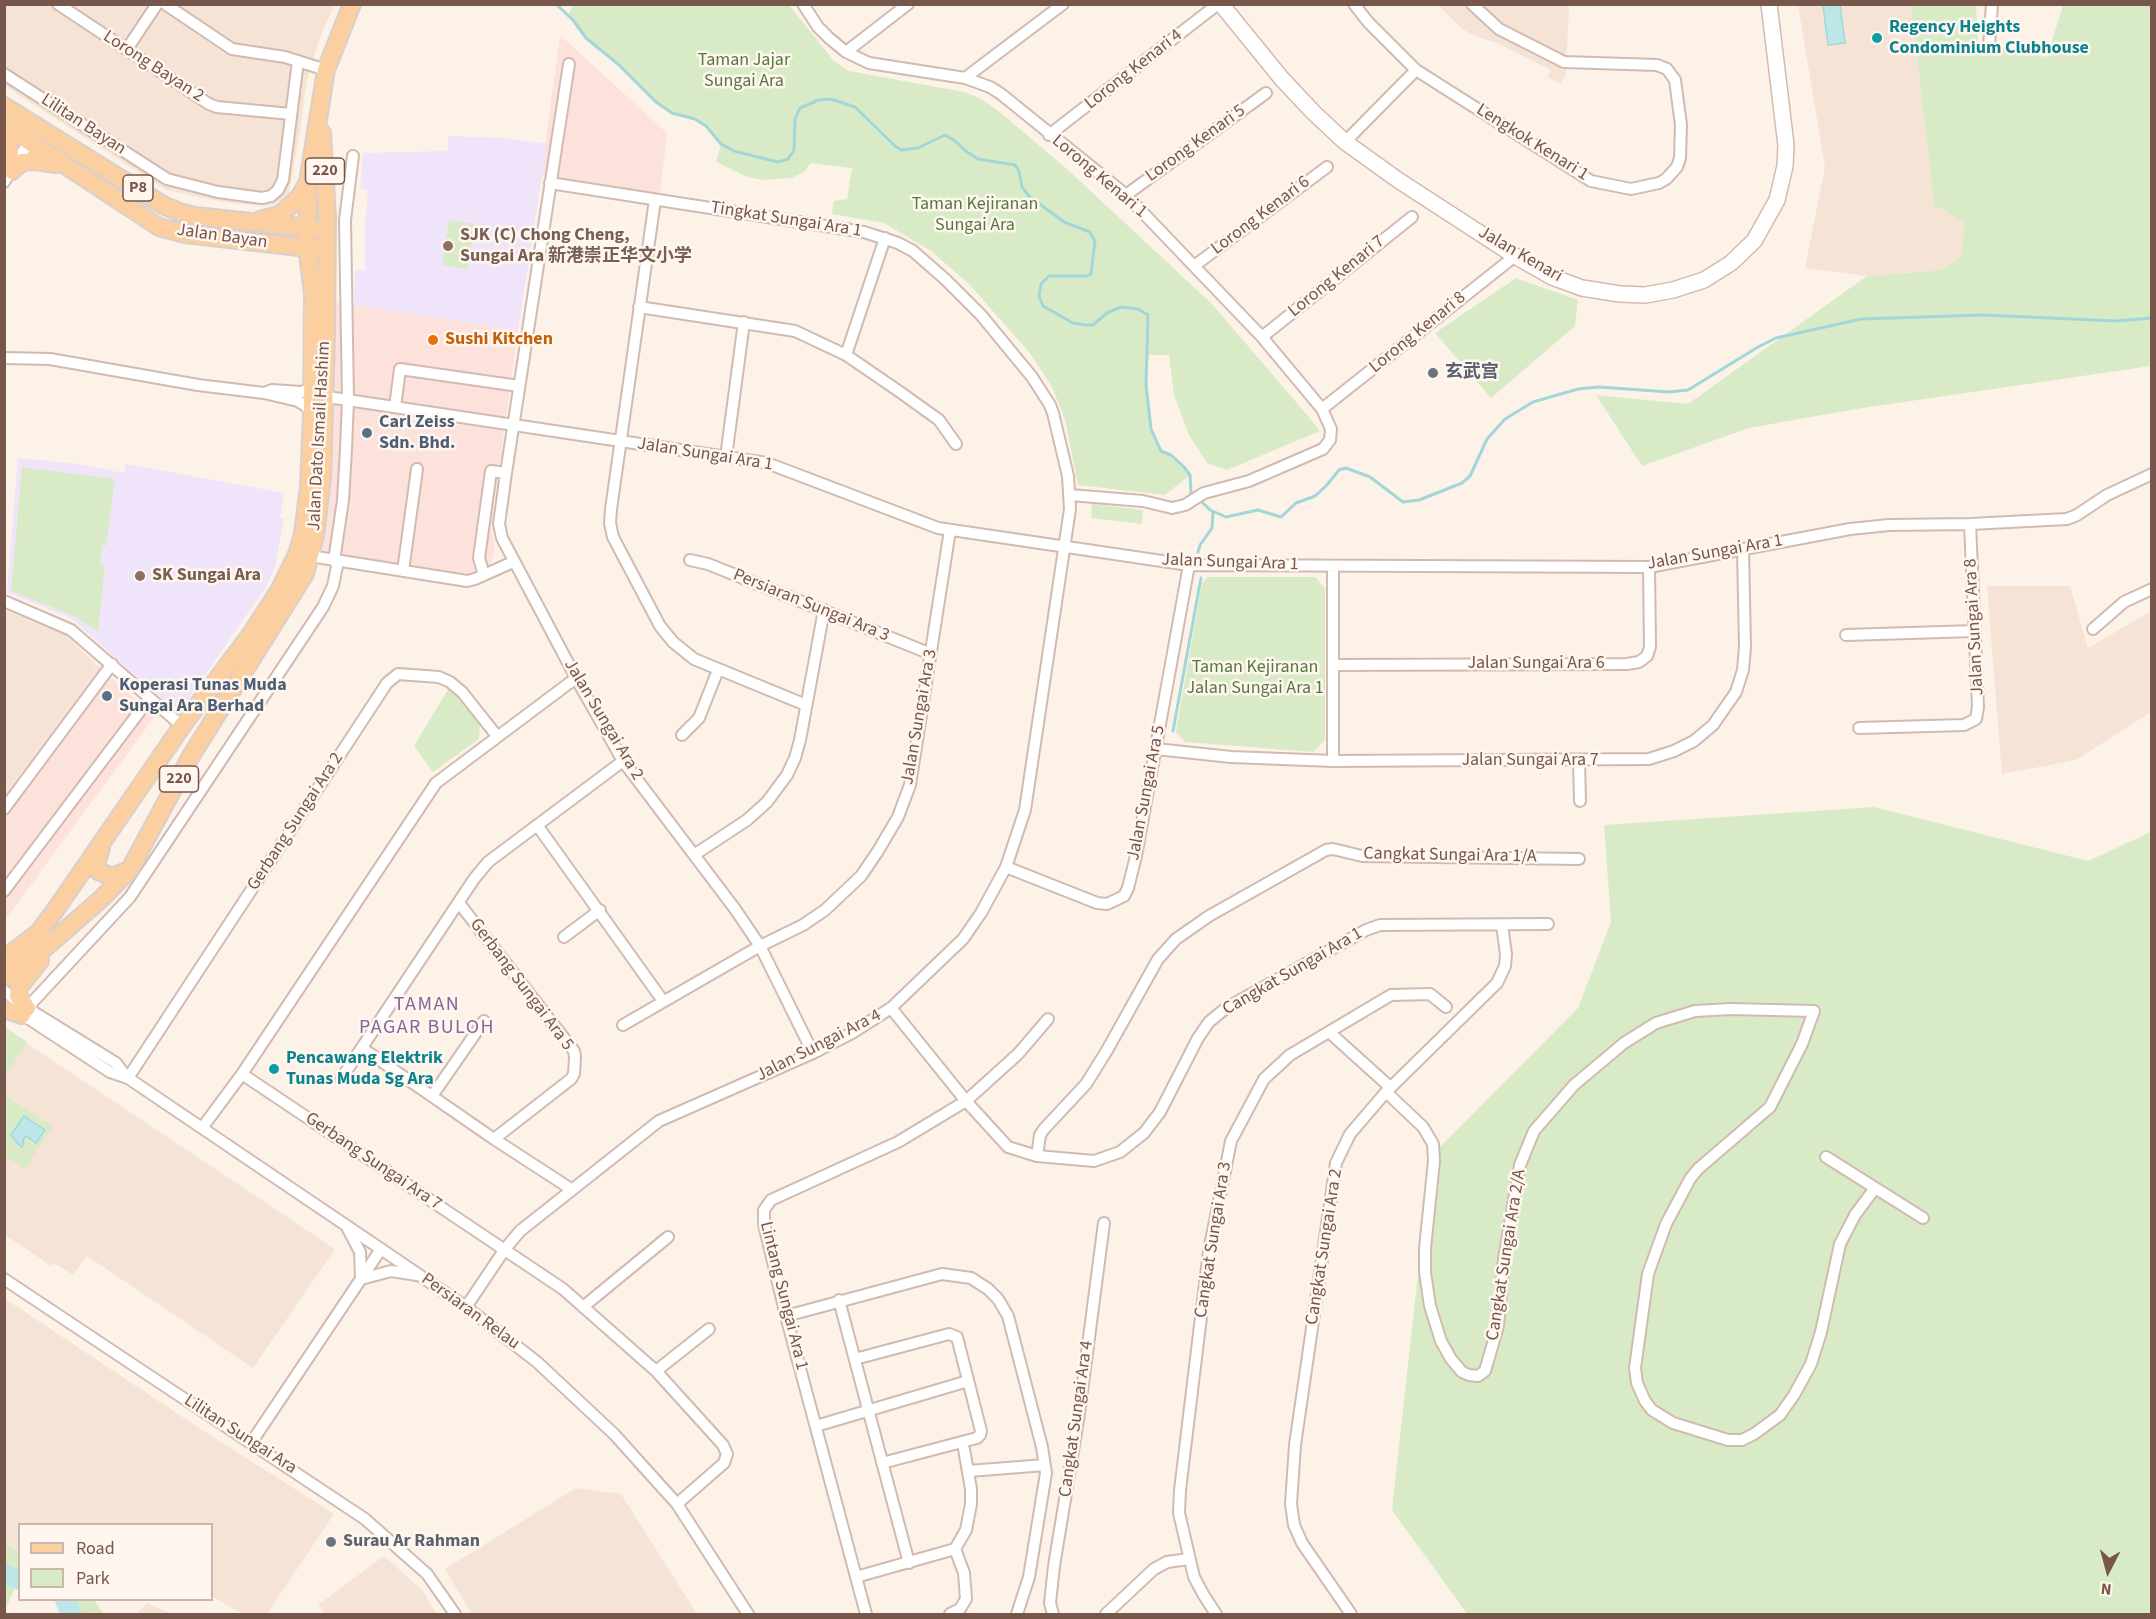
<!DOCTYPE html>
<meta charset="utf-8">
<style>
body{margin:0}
#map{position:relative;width:2156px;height:1619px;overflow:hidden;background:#fdf2e8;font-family:"Source Sans 3",sans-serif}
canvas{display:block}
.frame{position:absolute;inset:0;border:6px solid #77564b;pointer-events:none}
.legend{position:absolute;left:18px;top:1523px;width:195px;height:78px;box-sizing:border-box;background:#fff7ef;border:2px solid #c9b7ad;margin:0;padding:8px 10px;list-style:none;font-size:18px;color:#77564b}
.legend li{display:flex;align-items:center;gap:12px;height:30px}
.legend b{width:30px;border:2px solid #c9b7ad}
.north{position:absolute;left:2078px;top:1541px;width:60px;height:60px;-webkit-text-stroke:4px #fff7ef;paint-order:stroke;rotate:186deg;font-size:16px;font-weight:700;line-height:24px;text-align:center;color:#77564b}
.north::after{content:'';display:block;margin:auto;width:21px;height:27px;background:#77564b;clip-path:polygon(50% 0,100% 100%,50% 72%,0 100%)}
</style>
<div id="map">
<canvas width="2156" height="1619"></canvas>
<div class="frame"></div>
<ul class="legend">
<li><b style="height:8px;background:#fbcfa0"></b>Road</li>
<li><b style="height:16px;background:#d9ebc6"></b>Park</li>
</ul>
<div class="north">N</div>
</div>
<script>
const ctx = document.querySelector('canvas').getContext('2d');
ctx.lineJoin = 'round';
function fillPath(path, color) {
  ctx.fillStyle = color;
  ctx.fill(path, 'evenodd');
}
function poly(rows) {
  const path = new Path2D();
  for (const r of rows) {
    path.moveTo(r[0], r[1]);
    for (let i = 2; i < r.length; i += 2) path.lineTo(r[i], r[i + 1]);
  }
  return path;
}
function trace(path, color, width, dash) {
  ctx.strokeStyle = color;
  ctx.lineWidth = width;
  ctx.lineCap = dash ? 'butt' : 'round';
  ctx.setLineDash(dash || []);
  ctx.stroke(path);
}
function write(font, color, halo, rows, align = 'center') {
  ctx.font = font + ' "Source Sans 3","Noto Sans SC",sans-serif';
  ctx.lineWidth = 5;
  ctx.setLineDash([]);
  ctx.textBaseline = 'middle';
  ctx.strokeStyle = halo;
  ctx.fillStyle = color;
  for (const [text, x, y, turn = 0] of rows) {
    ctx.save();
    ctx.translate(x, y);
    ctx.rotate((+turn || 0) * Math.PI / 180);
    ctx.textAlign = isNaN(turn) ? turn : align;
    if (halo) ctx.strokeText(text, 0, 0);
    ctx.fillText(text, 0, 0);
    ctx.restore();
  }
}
const residential = poly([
 [4,5,334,5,318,43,306,84,300,132,289,192,282,200,273,205,266,206,228,203,166,190,5,86],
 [1438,5,1569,5,1566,73,1561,84,1547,77,1551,70,1497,43,1475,36,1462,29],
 [1798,5,1911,5,1934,205,1964,222,1962,255,1942,270,1867,276,1805,268,1825,167],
 [1987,586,2070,586,2088,648,2151,611,2151,712,2076,760,2002,774],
 [5,610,64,634,92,660,94,673,5,793],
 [4,1028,335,1249,253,1368,87,1256,73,1275,54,1263,51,1266,5,1235],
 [4,1298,193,1424,334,1514,267,1614,242,1614,212,1596,212,1524,20,1524,19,1552,5,1543],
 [576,1488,621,1494,697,1614,472,1614,445,1569],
 [384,1556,422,1590,437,1614,325,1614,318,1605],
 [147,1603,173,1614,136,1614]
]);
const commercial = poly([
 [560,35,667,133,660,195,541,176],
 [335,302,518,330,491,528,495,550,490,566,469,574,322,552,326,525],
 [92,660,155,716,5,920,5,793,94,673]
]);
const education = poly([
 [448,136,503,138,547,144,518,330,354,305,355,270,365,271,365,223,368,190,360,188,363,153,448,151],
 [18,458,79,464,124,473,126,464,284,493,280,518,284,519,275,567,267,585,183,707,172,708,72,619,7,592]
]);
const green = poly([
 [574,4,789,5,834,61,849,71,964,92,983,100,1001,113,1068,170,1211,303,1308,416,1320,431,1227,470,1207,463,1189,435,1174,395,1169,355,1149,355,1146,385,1151,429,1161,451,1171,455,1184,467,1190,475,1165,495,1078,485,1065,419,1051,385,1029,352,969,284,931,251,884,223,832,214,834,201,847,199,852,168,811,163,805,171,792,178,764,180,747,177,716,162,721,144,706,127,695,119,672,113,656,102,618,64,586,38,568,15],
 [1911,5,1976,5,1978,42,2047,57,2063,5,2151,5,2151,366,1856,409,1749,428,1642,466,1596,395,1688,404,1867,276,1942,270,1962,255,1964,222,1934,205],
 [449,220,475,224,468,269,442,265],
 [1516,278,1578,300,1575,326,1491,398,1435,333],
 [22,467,115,479,106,546,102,545,100,564,105,565,98,631,74,616,11,591],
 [1092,504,1143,510,1142,524,1091,518],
 [1208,577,1315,577,1325,588,1325,740,1313,752,1185,742,1176,732,1202,583],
 [449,688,480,724,479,739,433,772,414,746],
 [1874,807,2088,861,2151,832,2151,1614,1467,1614,1392,1510,1431,1156,1578,1008,1611,922,1604,825],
 [5,1027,27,1042,5,1077],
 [4,1095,53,1126,25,1169,5,1156],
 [4,1543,19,1552,19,1575,5,1568],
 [4,1582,15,1588,5,1610,4,1610],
 [71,1600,94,1600,104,1614,77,1614]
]);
const water = poly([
 [1823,5,1840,5,1845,43,1828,45,1823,5],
 [24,1116,45,1130,36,1143,26,1136,23,1140,24,1145,21,1147,11,1135,24,1116]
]);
const stream = poly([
 [556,4,573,20,586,38,618,64,656,102,672,113,695,119,706,126,721,144,734,151,778,162,788,159,794,150,795,119,800,108,819,100,831,99,855,107,895,146,901,150,918,148,945,135,955,141,967,152,978,159,1015,165,1019,171,1022,187,1029,196,1064,222,1090,232,1095,241,1091,274,1086,276,1049,276,1041,284,1039,296,1043,306,1073,323,1085,325,1093,325,1107,313,1121,307,1138,309,1148,315,1146,385,1151,429,1161,451,1171,455,1184,467,1190,475,1191,493,1195,496],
 [1200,500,1210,510,1226,517,1258,510,1281,517,1296,503,1315,496,1326,486,1339,470,1346,468,1370,477,1403,502,1419,500,1462,483,1470,476,1487,439,1505,419,1533,402,1578,389,1599,387,1669,392,1688,390,1758,347,1776,338,1861,319,1983,315,2116,321,2152,318],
 [1198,552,1200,545,1212,528,1213,512],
 [1173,731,1201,578]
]);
const river = poly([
 [4,1574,20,1580],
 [65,1600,71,1614]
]);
const street = poly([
 [58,4,209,104,217,107,291,114],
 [165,4,232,49,285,57,326,70],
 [803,4,818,27,829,38,846,52,869,63,965,78,990,87,1001,94,1126,195,1262,337,1322,409,1331,429,1330,440,1323,449,1249,481,1204,493,1185,505,1172,508,1143,501,1070,495],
 [1354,4,1368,22,1416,70,1591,181,1631,189,1659,183,1666,179,1677,167,1680,158,1681,125,1675,80,1667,69,1657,65,1564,62,1499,29,1472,4],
 [1989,47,1992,4],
 [127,49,157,4],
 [846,52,908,4],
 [569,64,506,473,499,524,502,538,576,678,623,761,735,909,760,946,813,1053],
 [4,74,167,179,218,192,262,198,271,196,278,190,283,180,298,61],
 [965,78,1063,4],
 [1049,135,1218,4],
 [1345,142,1416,70],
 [4,182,29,142],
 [1126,195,1266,93],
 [655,200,611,509,610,523,613,537,660,626,673,642,694,659,806,705],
 [1194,266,1327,167],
 [639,307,795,331,846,355,900,392,939,420,956,444],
 [1262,337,1412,217],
 [846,355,885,238],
 [4,358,50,359,198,385,264,393,298,401,306,406,312,415],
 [267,392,272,390,301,392,307,390,313,383],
 [321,396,767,463,938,528,1189,565,1649,567,1850,529,1889,525,1970,524,2067,519,2077,515,2107,495,2152,474],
 [395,407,400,369,519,386],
 [1322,409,1515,256],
 [726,457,744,322],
 [310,556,467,581,475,579,513,562],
 [690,560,708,564,931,654],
 [334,561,343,500,346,449,348,400,345,220,353,156],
 [403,571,417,469],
 [484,575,479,558,491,471,506,473],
 [4,601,71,630,182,726],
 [2093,629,2124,602,2152,589],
 [1846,635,1975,631],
 [1333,665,1627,664,1639,662,1647,656,1650,647,1649,567],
 [1859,728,1964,725,1976,719,1978,707,1970,524],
 [682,735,699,718,718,670],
 [1156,749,1231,757,1333,761,1649,759,1674,751,1694,741,1713,725,1736,692,1743,670,1745,647,1743,550],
 [1333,761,1333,566],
 [1579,761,1580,801],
 [4,809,112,664],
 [537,825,663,1001],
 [694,855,747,820,767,802,787,775,795,758,800,740,824,610],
 [1006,867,1097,903,1107,904,1124,896,1128,888,1136,856,1189,565],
 [4,891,149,699],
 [459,903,574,1051,575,1057,574,1074,571,1079,494,1139],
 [564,937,600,910],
 [4,991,27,1008,116,1063,127,1078],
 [27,1008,130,897,323,607,333,586,338,561],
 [891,1008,966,1101,1008,1147,1037,1156,1094,1161,1120,1152,1144,1133,1160,1112,1198,1038,1209,1022,1226,1008,1366,930,1380,925,1548,924],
 [17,1011,110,1072,128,1078,381,1249,466,1307,537,1362,614,1434,677,1504,748,1614],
 [623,1025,760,946,803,925,825,910,861,876,878,851,898,817,910,785,950,530],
 [1329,1032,1390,1087],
 [362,1048,494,1139,571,1189],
 [242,1074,563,1289,656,1371,723,1445,727,1454,724,1463,677,1504],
 [128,1078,387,683,398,674,439,677,450,682,462,692,497,736],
 [341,1079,474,879,488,862,623,761],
 [1386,1092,1423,1127,1433,1144,1434,1161,1425,1248,1425,1272,1430,1306,1441,1341,1451,1359,1462,1372,1469,1375,1478,1376,1485,1371,1498,1326,1504,1259,1520,1165,1534,1131,1574,1085,1624,1043,1656,1023,1695,1011,1731,1009,1814,1011,1802,1044,1770,1107,1698,1169,1690,1179,1666,1224,1648,1274,1635,1368,1637,1383,1645,1401,1652,1410,1673,1423,1728,1440,1742,1440,1754,1434,1780,1415,1794,1395,1811,1364,1821,1332,1840,1244,1855,1215,1875,1188],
 [432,1096,484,1021],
 [202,1128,242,1074,436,783,576,678],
 [1037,1156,1040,1135,1044,1129,1086,1084,1106,1052,1158,959,1176,939,1209,916,1326,850,1333,849,1362,856,1579,859],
 [1826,1157,1923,1218],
 [348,1229,360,1252,361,1279,391,1271,417,1275],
 [4,1279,365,1519,427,1574,455,1614],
 [839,1300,909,1563],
 [466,1307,505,1249,520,1231,659,1121,813,1053,852,1033,891,1008,963,939,981,913,1006,867,1025,810,1070,509,1068,476,1053,413,1050,405,1032,377,981,315,946,280,913,251,898,243,864,232,550,183],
 [583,1307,668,1237],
 [786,1316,942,1274,971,1278,988,1289,998,1299,1008,1316,1042,1447,1046,1473,1029,1577,1017,1614],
 [855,1359,949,1334,957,1337,981,1431,980,1435,977,1438,882,1463],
 [656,1371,709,1329],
 [816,1426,968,1381],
 [251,1443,381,1249],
 [969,1471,1045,1465],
 [856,1577,955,1549,966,1530,971,1504,971,1489,964,1449],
 [866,1614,786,1316,764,1224,764,1210,771,1200,898,1142,966,1101,1018,1054,1048,1019],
 [950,1614,960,1609,966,1599,964,1573,955,1549],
 [1053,1614,1050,1603,1054,1566,1079,1414,1104,1223],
 [1106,1614,1154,1569,1167,1562,1189,1559],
 [1216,1614,1203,1594,1194,1577,1179,1513,1180,1490,1209,1251,1231,1141,1264,1079,1290,1055,1391,995,1430,994,1446,1007],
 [1351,1614,1302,1543,1294,1525,1291,1504,1295,1445,1336,1163,1350,1134,1386,1092,1497,983,1505,966,1506,954,1502,925]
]);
const secondary = poly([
 [1221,4,1282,79,1313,112,1345,142,1398,180,1515,256,1552,277,1582,288,1620,294,1645,295,1673,290,1704,280,1731,263,1754,241,1777,200,1785,166,1786,145,1769,4]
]);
const primary = poly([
 [4,106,163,205,179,212,195,216,317,229],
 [4,125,159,227,185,234,317,249],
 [4,136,9,148,12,171],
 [12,171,22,162,35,161,56,164],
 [260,220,279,215,287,209,300,196,308,182],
 [101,848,96,865,98,871,112,877,129,870],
 [4,959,38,933,54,912,182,726,251,634,279,591,297,554,303,534,309,486,312,415,313,293,307,248,308,182,326,70,352,4],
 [4,978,38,954,101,899,130,869,191,756,305,574,315,536,322,478,326,339,327,217,322,133],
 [27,1008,18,996,19,987,40,961],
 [4,1009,22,1015]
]);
const markers = [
 [1877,38,6,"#0f9aa8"],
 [448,246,6,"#8d6e63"],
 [433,340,6,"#e8710a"],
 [1433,373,6,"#6b7280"],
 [367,433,6,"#5c6f8a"],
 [140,576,6,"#8d6e63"],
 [107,696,6,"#5c6f8a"],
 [274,1069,6,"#0f9aa8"],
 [331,1542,6,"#6b7280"]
];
const shields = [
 [325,171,39],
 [138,188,30],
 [179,779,39]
];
const shieldNames = [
 ["220",325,171],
 ["P8",138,188],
 ["220",179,779]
];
const cultureNames = [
 ["Regency Heights",1889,28],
 ["Condominium Clubhouse",1889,49],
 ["Pencawang Elektrik",286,1059],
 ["Tunas Muda Sg Ara",286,1080]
];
const parkNames = [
 ["Taman Jajar",744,61],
 ["Sungai Ara",744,82],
 ["Taman Kejiranan",975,205],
 ["Sungai Ara",975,226],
 ["Taman Kejiranan",1255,668],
 ["Jalan Sungai Ara 1",1255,689]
];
const streetNames = [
 ["Lorong Bayan 2",153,67,33],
 ["Lorong Kenari 4",1134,70,-38],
 ["Lilitan Bayan",83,125,33],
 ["Lengkok Kenari 1",1532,143,32],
 ["Lorong Kenari 5",1196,144,-36],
 ["Lorong Kenari 1",1099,177,40],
 ["Lorong Kenari 6",1261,216,-37],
 ["Tingkat Sungai Ara 1",786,220,9],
 ["Jalan Bayan",222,237,8],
 ["Jalan Kenari",1520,255,30],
 ["Lorong Kenari 7",1337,277,-39],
 ["Lorong Kenari 8",1418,333,-39],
 ["Jalan Dato Ismail Hashim",320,436,-87],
 ["Jalan Sungai Ara 1",705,455,9],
 ["Jalan Sungai Ara 1",1715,553,-10],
 ["Jalan Sungai Ara 1",1230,563,2],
 ["Persiaran Sungai Ara 3",811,606,22],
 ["Jalan Sungai Ara 8",1975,627,-93],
 ["Jalan Sungai Ara 6",1536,664],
 ["Jalan Sungai Ara 3",920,717,-80],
 ["Jalan Sungai Ara 2",603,720,59],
 ["Jalan Sungai Ara 7",1530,761],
 ["Jalan Sungai Ara 5",1147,793,-79],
 ["Gerbang Sungai Ara 2",296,822,-57],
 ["Cangkat Sungai Ara 1/A",1450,856,1],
 ["Cangkat Sungai Ara 1",1293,972,-30],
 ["Gerbang Sungai Ara 5",521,985,53],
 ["Jalan Sungai Ara 4",819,1046,-27],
 ["Gerbang Sungai Ara 7",373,1162,34],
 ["Cangkat Sungai Ara 3",1214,1240,-81],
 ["Cangkat Sungai Ara 2",1325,1247,-81],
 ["Cangkat Sungai Ara 2/A",1507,1255,-81],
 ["Lintang Sungai Ara 1",783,1296,76],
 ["Persiaran Relau",470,1312,36],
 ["Cangkat Sungai Ara 4",1077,1419,-82],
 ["Lilitan Sungai Ara",240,1435,33]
];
const educationNames = [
 ["SJK (C) Chong Cheng,",460,236],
 ["Sungai Ara 新港崇正华文小学",460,257],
 ["SK Sungai Ara",152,576]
];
const foodNames = [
 ["Sushi Kitchen",445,340]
];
const worshipNames = [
 ["玄武宫",1445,373],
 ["Surau Ar Rahman",343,1542]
];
const serviceNames = [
 ["Carl Zeiss",379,423],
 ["Sdn. Bhd.",379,444],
 ["Koperasi Tunas Muda",119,686],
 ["Sungai Ara Berhad",119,707]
];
const neighbourhoodNames = [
 ["TAMAN",427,1006],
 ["PAGAR BULOH",427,1029]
];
fillPath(residential, '#f5e3d6');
fillPath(commercial, '#fde2dc');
fillPath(education, '#efe4f9');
fillPath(green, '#d9ebc6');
fillPath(water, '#bce6e7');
trace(water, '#a2d7d9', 1.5);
trace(stream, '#a2d7d9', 3);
trace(river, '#bce6e7', 20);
trace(street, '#d1bbb0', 14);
trace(secondary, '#d4baad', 18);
trace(primary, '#d9d0cd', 20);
trace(street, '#fff', 10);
trace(secondary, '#fff', 15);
trace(primary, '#fbcfa0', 16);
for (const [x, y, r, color] of markers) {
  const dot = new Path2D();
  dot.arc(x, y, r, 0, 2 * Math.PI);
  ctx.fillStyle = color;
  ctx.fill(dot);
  trace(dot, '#fff7ef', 2);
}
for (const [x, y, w] of shields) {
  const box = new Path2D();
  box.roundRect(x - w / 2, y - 13, w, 26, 4.5);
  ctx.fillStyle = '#fff7ef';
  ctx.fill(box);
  trace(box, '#77564b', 1.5);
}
write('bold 16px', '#77564b', null, shieldNames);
write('bold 18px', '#0d838f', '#fff7ef', cultureNames, 'left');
write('18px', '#577740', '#fff7ef', parkNames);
write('18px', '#77564b', '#fff7ef', streetNames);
write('bold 18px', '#785e54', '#fff7ef', educationNames, 'left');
write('bold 18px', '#c56008', '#fff7ef', foodNames, 'left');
write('bold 18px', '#5b616d', '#fff7ef', worshipNames, 'left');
write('bold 18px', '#4e5e75', '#fff7ef', serviceNames, 'left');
ctx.letterSpacing = '1.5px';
write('20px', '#83679a', '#fff7ef', neighbourhoodNames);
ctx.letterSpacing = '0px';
</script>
